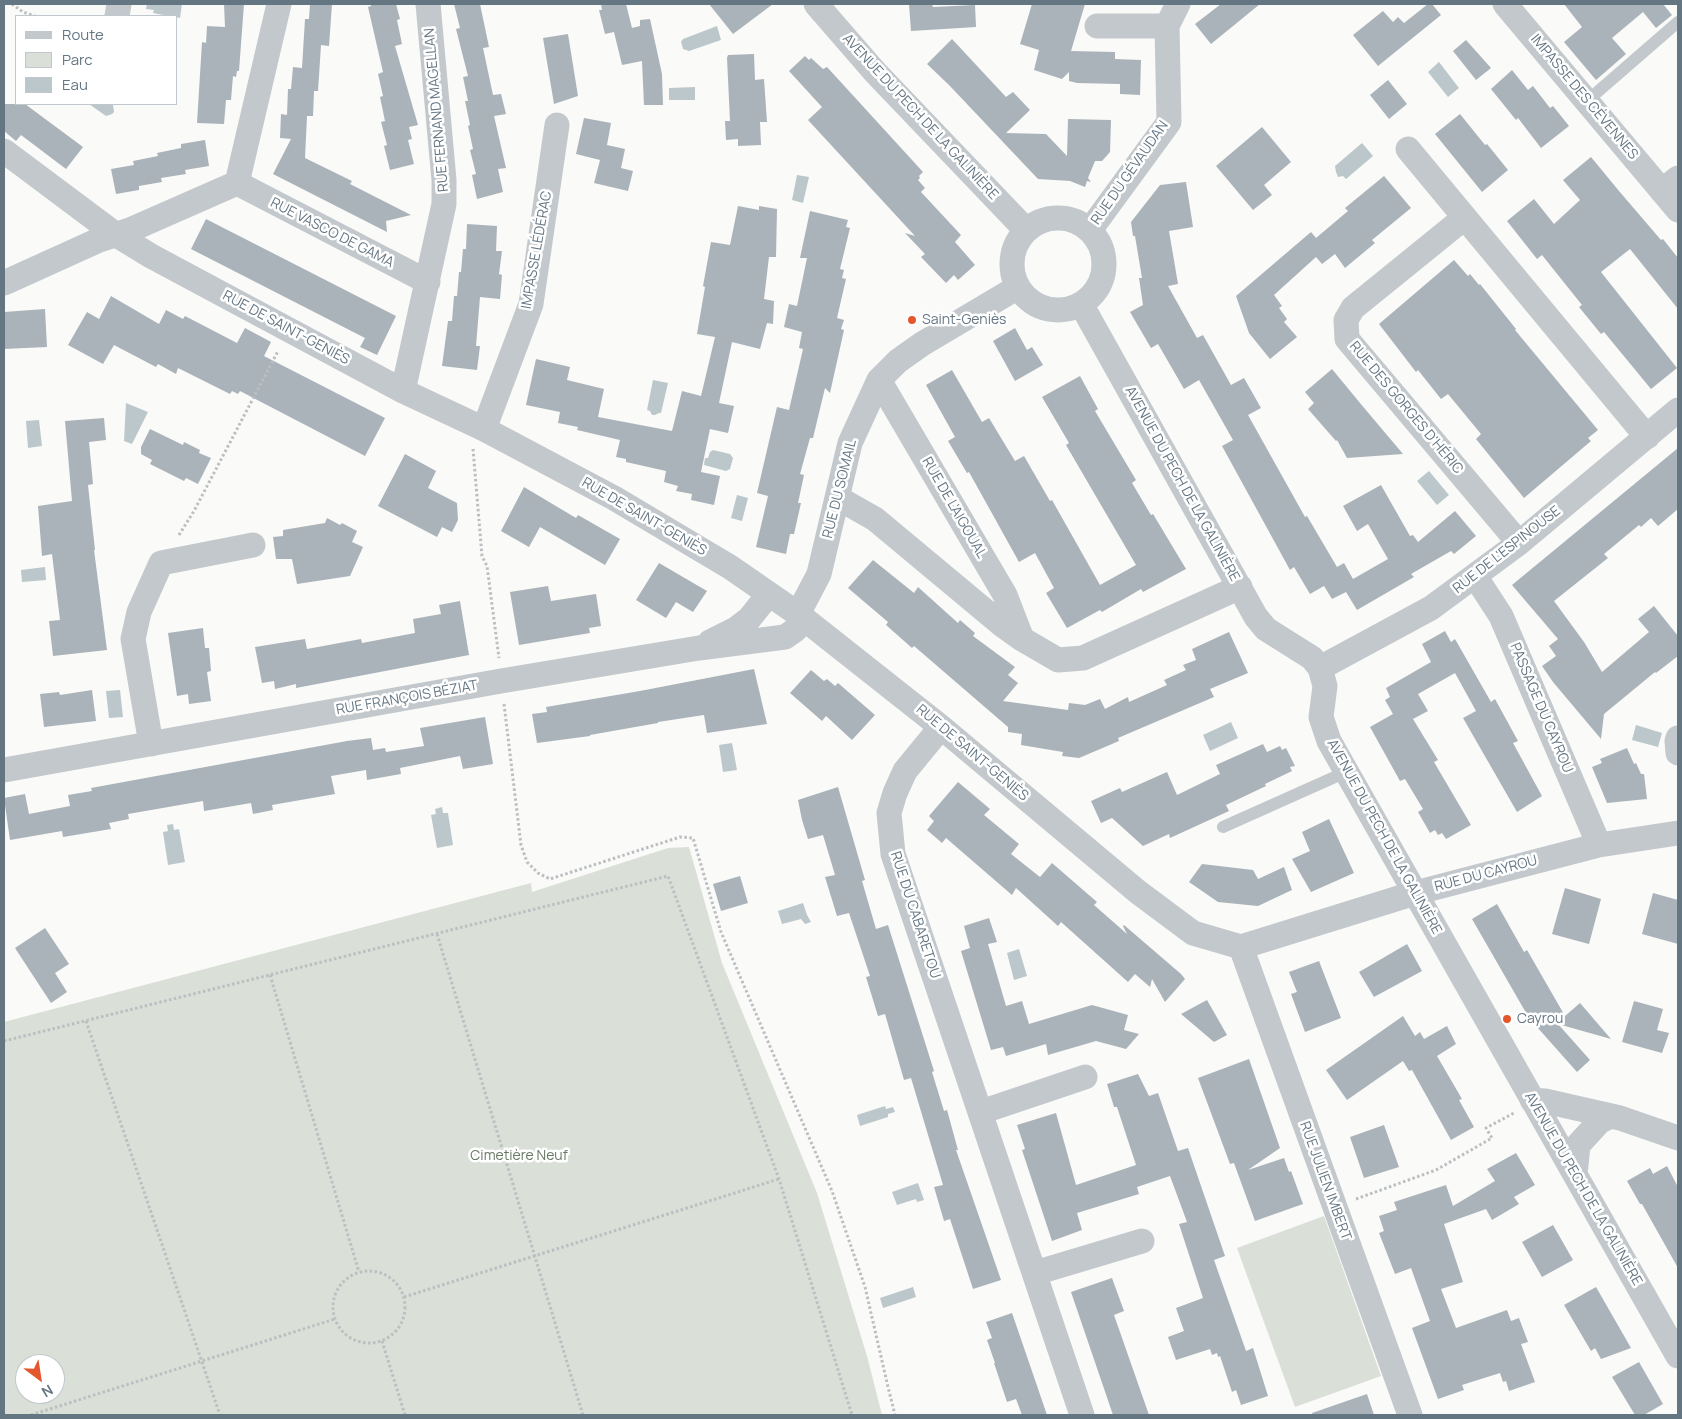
<!DOCTYPE html>
<meta charset="utf-8">
<style>
body{margin:0}
#map{position:relative;width:1682px;height:1419px;overflow:hidden;background:#fafaf8;font-family:Manrope,sans-serif}
canvas{display:block}
.frame{position:absolute;inset:0;border:5px solid #657683;pointer-events:none}
.legend{position:absolute;left:15px;top:15px;width:162px;height:90px;box-sizing:border-box;background:#fff;border:1px solid #c1c8cd;margin:0;padding:6px 9px;list-style:none;font-size:15px;color:#657683}
.legend li{display:flex;align-items:center;gap:10px;height:25px}
.legend b{width:25px;border:1px solid #c1c8cd}
.north{position:absolute;left:15px;top:1354px;width:50px;height:50px;box-sizing:border-box;background:#fff;border:1px solid #c1c8cd;border-radius:50%;rotate:149deg;font-size:14px;font-weight:700;line-height:20px;text-align:center;color:#657683}
.north::after{content:'';display:block;margin:auto;width:18px;height:22px;background:#e4572e;clip-path:polygon(50% 0,100% 100%,50% 72%,0 100%)}
</style>
<div id="map">
<canvas width="1682" height="1419"></canvas>
<div class="frame"></div>
<ul class="legend">
<li><b style="height:6px;background:#c3c8cc"></b>Route</li>
<li><b style="height:14px;background:#dadfd7"></b>Parc</li>
<li><b style="height:14px;background:#bbc7cb"></b>Eau</li>
</ul>
<div class="north">N</div>
</div>
<script>
const ctx = document.querySelector('canvas').getContext('2d');
ctx.lineJoin = 'round';
function fillPath(path, color) {
  ctx.fillStyle = color;
  ctx.fill(path, 'evenodd');
}
function poly(rows) {
  const path = new Path2D();
  for (const r of rows) {
    if (r.length === 3) {
      path.moveTo(r[0] + r[2], r[1]);
      path.arc(r[0], r[1], r[2], 0, 2 * Math.PI);
      continue;
    }
    path.moveTo(r[0], r[1]);
    for (let i = 2; i < r.length; i += 2) path.lineTo(r[i], r[i + 1]);
  }
  return path;
}
function trace(path, color, width, dash) {
  ctx.strokeStyle = color;
  ctx.lineWidth = width;
  ctx.lineCap = dash ? 'butt' : 'round';
  ctx.setLineDash(dash || []);
  ctx.stroke(path);
}
function write(font, color, halo, rows, align = 'center') {
  ctx.font = font + ' Manrope,sans-serif';
  ctx.lineWidth = 5;
  ctx.setLineDash([]);
  ctx.textBaseline = 'middle';
  ctx.strokeStyle = halo;
  ctx.fillStyle = color;
  for (const [text, x, y, turn = 0] of rows) {
    ctx.save();
    ctx.translate(x, y);
    ctx.rotate((+turn || 0) * Math.PI / 180);
    ctx.textAlign = isNaN(turn) ? turn : align;
    if (halo) ctx.strokeText(text, 0, 0);
    ctx.fillText(text, 0, 0);
    ctx.restore();
  }
}
const green = poly([
 [689,847,722,963,817,1193,867,1356,882,1415,4,1415,4,1022,531,883,532,892,668,848],
 [25,1364,55,1364,55,1394,25,1394],
 [1324,1216,1381,1376,1295,1407,1237,1248]
]);
const water = poly([
 [147,4,182,4,180,18,153,13,154,10,146,9],
 [717,26,721,40,689,51,683,49,681,42,683,39],
 [1439,62,1459,88,1448,97,1428,72],
 [695,87,695,100,669,100,669,88],
 [89,104,111,104,113,105,114,112,112,114,106,116],
 [1362,143,1373,156,1346,179,1343,176,1338,177,1336,172,1335,166],
 [797,175,809,177,803,203,792,200],
 [653,380,668,383,661,413,659,413,655,415,652,415,650,411,647,410],
 [126,403,148,412,132,444,124,441],
 [39,420,42,446,28,448,26,421],
 [713,450,730,454,733,458,730,469,726,471,704,465,705,458,708,458,710,452],
 [1429,471,1449,495,1437,505,1417,481],
 [737,495,748,498,742,521,731,518],
 [45,567,46,580,22,582,21,570],
 [120,690,123,717,109,718,106,691],
 [1231,722,1238,738,1210,751,1203,735],
 [1636,725,1662,733,1658,747,1632,740],
 [732,743,737,770,723,772,719,745],
 [442,807,443,813,448,813,453,845,437,848,431,815,436,814,435,809],
 [173,824,174,830,179,829,185,862,168,865,163,832,168,831,167,825],
 [803,903,807,915,811,922,805,924,801,919,782,924,778,911],
 [1019,949,1027,976,1014,980,1007,953],
 [885,1106,886,1109,893,1107,895,1112,888,1114,888,1117,860,1126,857,1115],
 [918,1183,924,1200,917,1202,916,1199,897,1205,892,1192],
 [913,1287,916,1297,883,1308,880,1298]
]);
const building = poly([
 [224,4,244,4,239,71,237,71,236,77,233,76,231,100,226,100,224,124,197,123,202,42,206,43,207,26,225,27],
 [310,4,332,4,329,46,321,45,318,91,314,91,313,116,307,116,305,158,352,181,350,184,411,215,386,221,387,232,273,174,291,139,280,138,281,114,287,115,288,89,291,89,293,67,302,68,305,19,309,19],
 [371,4,396,4,400,19,397,20,402,44,395,46,418,125,409,127,412,139,408,140,414,164,390,170,384,146,387,145,381,122,385,121,380,97,383,96,378,74,383,72,368,7,371,6],
 [454,4,480,4,489,47,483,48,493,95,501,94,506,114,494,116,506,168,498,169,503,192,477,199,472,175,476,174,470,150,473,149,468,126,470,125,465,101,468,101,463,77,468,76,456,29,460,28],
 [601,4,626,4,632,28,640,26,640,20,650,19,662,74,663,105,644,105,642,61,622,65,614,32,605,34,599,10,602,10],
 [709,4,773,4,733,34],
 [909,4,932,4,933,7,975,5,976,27,911,31],
 [1032,4,1085,4,1071,51,1115,52,1115,59,1141,60,1140,95,1120,94,1120,84,1077,83,1069,81,1069,72,1062,79,1034,70,1039,50,1020,44],
 [1221,4,1260,4,1211,44,1195,24],
 [1428,4,1432,4,1441,15,1378,66,1353,35,1383,11,1393,22,1398,17,1404,23],
 [1564,4,1663,4,1672,15,1656,28,1643,12,1612,38,1626,54,1596,80,1564,42,1582,27],
 [568,34,578,96,554,104,543,38],
 [952,39,1006,97,1013,92,1030,110,1006,133,1046,134,1067,156,1068,119,1111,120,1110,152,1102,161,1095,161,1088,178,1091,182,1087,181,1085,187,1070,181,1038,179,949,85,927,64],
 [1466,40,1491,68,1476,80,1453,51],
 [754,54,755,80,764,79,767,122,760,122,761,145,738,146,738,139,726,140,725,121,730,121,727,58,728,55],
 [805,56,809,60,811,58,823,69,827,67,923,172,919,176,920,178,918,180,925,188,921,192,961,235,955,242,975,265,958,280,954,275,946,283,921,257,925,254,905,233,915,236,808,120,822,107,789,71],
 [1512,70,1528,90,1533,86,1550,108,1553,106,1569,126,1541,148,1518,118,1516,120,1491,89],
 [1388,80,1407,104,1389,119,1370,95],
 [4,104,25,104,83,147,66,169,21,135,16,141,4,131],
 [1460,114,1485,145,1487,144,1508,170,1482,192,1435,134],
 [584,118,611,123,607,145,625,149,621,168,633,171,628,191,594,183,600,160,576,154],
 [1262,127,1291,162,1264,185,1272,195,1253,210,1216,166],
 [205,140,209,166,185,170,186,174,161,178,162,182,139,186,139,190,116,194,111,169,134,165,133,161,158,156,157,153,181,148,181,144],
 [1591,157,1619,191,1661,240,1663,239,1678,258,1678,309,1630,249,1601,272,1677,368,1651,389,1604,332,1601,334,1579,307,1582,305,1542,255,1537,259,1507,221,1534,199,1554,224,1580,200,1563,180],
 [1384,176,1411,208,1372,240,1375,243,1345,268,1335,254,1322,264,1316,257,1274,295,1282,306,1279,308,1287,319,1284,322,1297,337,1270,359,1249,333,1236,296,1311,232,1316,238,1348,211,1345,208],
 [1186,182,1193,227,1169,231,1178,284,1168,286,1197,338,1203,335,1231,385,1244,378,1261,408,1248,415,1305,517,1307,516,1337,567,1344,563,1353,579,1388,559,1368,524,1357,531,1343,506,1381,485,1410,536,1413,535,1418,542,1455,511,1476,536,1454,554,1451,551,1411,574,1414,577,1357,610,1346,592,1332,599,1324,586,1310,594,1294,567,1290,570,1222,446,1233,440,1199,380,1184,389,1158,344,1151,348,1130,312,1143,305,1139,278,1142,278,1135,236,1133,236,1131,222,1160,185],
 [738,206,759,210,759,206,777,209,776,257,769,257,764,299,774,301,773,324,767,323,760,349,732,342,719,403,734,406,728,433,710,429,701,472,720,476,714,505,691,500,692,494,676,491,678,486,664,482,666,471,626,462,626,459,616,457,620,440,577,430,578,427,558,423,560,412,526,405,536,359,570,367,567,380,604,389,598,417,672,431,682,391,701,396,715,337,697,334,705,287,703,286,711,242,730,245],
 [810,211,848,220,846,227,850,228,840,269,844,270,842,278,846,279,837,318,844,320,841,329,844,330,830,393,825,388,813,438,810,438,800,474,804,475,798,503,801,503,794,534,790,534,786,554,756,547,768,496,757,493,777,407,789,410,803,349,799,348,802,332,784,327,789,304,797,306,807,258,800,258],
 [206,219,396,316,377,355,360,347,365,338,191,249],
 [467,224,497,226,496,251,502,251,499,274,502,275,500,299,480,297,476,346,480,346,477,370,442,366,448,321,452,321,454,296,457,296,459,272,461,272,463,249,466,249],
 [1454,260,1468,276,1470,274,1479,285,1480,284,1516,329,1515,330,1598,430,1588,438,1591,441,1524,498,1476,439,1481,434,1448,394,1441,399,1418,370,1416,372,1379,324],
 [111,296,159,324,166,310,183,319,185,316,237,343,245,328,271,342,264,356,385,418,365,456,240,391,238,394,232,391,230,394,178,368,176,374,158,364,156,367,114,345,103,364,68,345,87,312,99,319],
 [45,309,47,347,4,349,4,312],
 [1015,328,1027,350,1032,347,1043,365,1015,381,993,341],
 [1332,369,1360,403,1403,454,1347,458,1337,440,1336,441,1308,409,1314,403,1305,392],
 [952,370,982,422,989,418,1015,461,1024,456,1050,501,1052,500,1100,585,1136,565,1066,445,1069,443,1042,397,1080,376,1098,409,1095,411,1136,480,1132,483,1151,515,1153,514,1186,569,1143,592,1141,589,1102,612,1100,610,1067,628,1046,593,1054,588,1035,553,1019,562,969,472,967,473,948,441,955,437,926,385],
 [104,418,106,440,89,442,93,484,88,485,95,550,94,550,107,650,53,656,49,621,60,620,52,554,42,556,38,506,72,501,65,421],
 [150,429,183,445,184,442,200,450,199,453,211,458,198,484,186,478,184,481,150,464,152,460,141,454,141,447],
 [1678,448,1678,509,1658,526,1651,518,1641,527,1639,525,1604,554,1608,558,1554,601,1584,642,1602,672,1649,632,1638,619,1654,606,1678,636,1678,656,1656,673,1655,672,1604,714,1601,739,1553,682,1542,666,1556,656,1549,646,1558,639,1512,585],
 [405,454,436,471,428,488,457,503,458,520,452,532,442,527,437,537,378,506],
 [524,487,576,518,578,515,620,539,605,565,540,527,529,547,501,531],
 [327,518,340,525,342,523,357,531,352,542,363,547,350,576,297,584,292,559,276,559,273,537,283,536,283,530,325,523],
 [873,560,914,593,918,587,958,623,960,620,975,633,973,636,1015,667,1008,675,1018,683,1003,701,1068,710,1069,703,1085,705,1100,699,1105,709,1128,697,1129,702,1167,685,1164,680,1186,670,1183,665,1196,660,1192,649,1229,632,1248,673,1210,689,1214,697,1118,738,1119,741,1079,758,1062,756,1063,752,1021,745,1022,734,1008,732,1008,727,914,646,912,648,886,625,888,622,848,588],
 [659,563,707,591,693,612,676,602,666,618,636,600],
 [548,586,551,601,596,594,601,626,589,628,590,633,519,645,510,592],
 [460,601,469,655,296,688,296,684,275,689,274,681,262,683,255,647,305,639,307,649,361,639,362,643,415,633,413,619,441,614,439,605],
 [203,628,205,648,209,648,211,671,207,672,211,701,189,704,188,694,177,696,168,633],
 [1445,631,1451,642,1455,639,1491,702,1495,699,1518,741,1513,743,1542,796,1517,812,1463,718,1476,711,1455,673,1418,694,1428,711,1413,719,1438,760,1434,762,1471,825,1446,839,1442,833,1438,835,1435,830,1430,833,1418,812,1423,809,1405,779,1400,781,1370,727,1393,714,1385,700,1390,697,1386,688,1431,662,1422,644],
 [754,669,767,724,707,733,704,715,658,722,658,723,590,735,590,736,537,743,532,714,547,712,546,707,640,691],
 [811,670,824,681,827,679,835,686,838,683,875,715,852,740,826,716,822,721,790,693],
 [92,690,96,721,44,727,40,694,59,692,60,695],
 [485,717,493,764,463,769,460,756,400,768,401,774,367,780,366,770,331,776,335,794,272,805,273,810,253,814,251,803,204,811,203,801,128,814,129,819,109,823,111,829,63,837,62,831,10,840,4,798,25,794,29,814,70,806,68,795,92,791,91,788,347,741,371,738,373,750,385,748,386,752,424,746,420,728],
 [1263,744,1267,752,1280,746,1282,750,1286,748,1295,766,1290,767,1292,771,1265,784,1266,786,1226,805,1229,811,1170,838,1169,834,1143,846,1112,818,1101,823,1091,801,1120,788,1122,792,1167,772,1177,795,1220,774,1216,765],
 [1627,748,1634,764,1636,763,1641,774,1644,774,1647,799,1607,803,1592,767,1602,763,1600,759],
 [958,782,990,809,984,815,1019,844,1011,854,1040,877,1052,863,1097,902,1094,905,1127,934,1123,926,1124,925,1181,974,1185,979,1165,1002,1152,979,1150,987,1135,974,1128,982,1061,922,1058,926,1016,888,1012,895,946,838,942,843,927,830,934,821,929,816],
 [838,787,865,880,862,881,876,929,888,925,934,1071,932,1072,944,1111,947,1110,958,1150,956,1150,1001,1280,973,1289,950,1219,944,1221,934,1187,943,1185,911,1078,904,1080,885,1014,878,1016,866,977,870,976,849,913,837,916,825,877,835,875,823,835,808,839,802,820,798,800],
 [1329,819,1354,873,1311,892,1292,859,1310,851,1302,832],
 [1202,864,1253,870,1258,879,1284,867,1292,890,1258,906,1218,902,1189,882],
 [740,876,748,903,721,911,713,884],
 [1565,888,1601,899,1589,944,1552,934],
 [1653,893,1678,900,1678,944,1642,934],
 [1497,904,1524,952,1527,950,1565,1016,1580,1003,1611,1039,1558,1024,1590,1060,1577,1072,1529,1018,1472,919],
 [989,918,997,942,988,944,1006,1006,1022,1001,1029,1024,1092,1005,1128,1015,1124,1030,1139,1034,1126,1049,1096,1041,1048,1055,1046,1044,1006,1056,1003,1047,991,1050,961,951,970,948,964,926],
 [45,928,69,964,55,973,67,992,51,1003,15,948],
 [1407,944,1422,971,1374,997,1359,972],
 [1319,961,1341,1018,1305,1032,1291,994,1297,992,1289,972],
 [1207,1000,1227,1035,1214,1042,1181,1014],
 [1634,1001,1663,1009,1657,1030,1669,1033,1662,1053,1622,1042],
 [1403,1016,1415,1036,1420,1032,1424,1039,1447,1026,1456,1044,1437,1056,1462,1099,1459,1100,1474,1127,1451,1140,1412,1070,1409,1071,1403,1061,1347,1100,1326,1070],
 [1249,1059,1280,1148,1248,1170,1284,1158,1289,1172,1291,1171,1303,1204,1255,1221,1234,1163,1230,1164,1198,1078],
 [1138,1074,1149,1096,1158,1093,1178,1151,1188,1148,1225,1256,1214,1260,1246,1351,1253,1348,1268,1396,1241,1405,1236,1390,1232,1392,1220,1356,1218,1357,1217,1353,1212,1355,1210,1349,1176,1360,1168,1337,1184,1331,1176,1308,1203,1298,1179,1224,1187,1222,1170,1176,1137,1187,1139,1194,1077,1213,1082,1230,1052,1241,1022,1150,1025,1149,1017,1125,1056,1113,1076,1185,1136,1165,1117,1107,1114,1107,1107,1084],
 [1384,1125,1399,1167,1364,1178,1350,1137],
 [1516,1153,1535,1185,1514,1197,1519,1204,1492,1220,1486,1209,1444,1224,1463,1282,1441,1289,1456,1328,1507,1310,1511,1321,1519,1318,1528,1342,1521,1344,1535,1382,1509,1391,1506,1381,1503,1382,1500,1373,1462,1385,1464,1390,1438,1399,1412,1328,1430,1321,1411,1268,1395,1274,1379,1233,1384,1231,1379,1216,1397,1210,1394,1202,1446,1185,1453,1206,1495,1181,1487,1169],
 [1667,1166,1678,1187,1678,1268,1642,1204,1640,1204,1627,1181,1650,1168,1653,1174],
 [1553,1225,1573,1260,1542,1277,1522,1242],
 [1112,1278,1124,1311,1114,1315,1149,1415,1113,1415,1071,1292],
 [1596,1287,1631,1348,1601,1359,1595,1348,1591,1351,1564,1305],
 [1012,1313,1034,1377,1047,1415,1022,1415,1016,1399,1007,1402,994,1363,995,1363,987,1340,992,1338,986,1322],
 [1639,1362,1663,1404,1644,1415,1635,1415,1612,1377],
 [1367,1394,1374,1415,1313,1415,1312,1413]
]);
const path = poly([
 [12,4,23,12,35,16],
 [473,449,482,556,487,566,499,658],
 [179,535,194,511,278,351],
 [504,704,521,845,527,862,538,873,550,879,680,837,693,838,721,932,832,1191,865,1287,888,1387,895,1415],
 [437,934,583,1415],
 [270,975,359,1272],
 [86,1021,220,1415],
 [4,1041,668,876,779,1179,852,1415],
 [1356,1199,1436,1170,1492,1138,1486,1128,1514,1113],
 [369,1307,36],
 [404,1297,779,1179],
 [382,1341,405,1415],
 [31,1415,335,1319]
]);
const service = poly([
 [1587,101,1678,22],
 [1223,827,1346,772]
]);
const minor = poly([
 [816,4,875,72,1026,230],
 [1505,4,1678,210],
 [117,16,119,4],
 [1097,26,1167,26],
 [1408,149,1647,437],
 [4,151,115,234,151,256,403,391,484,429,614,498,730,567,798,614,941,727,1138,892,1193,933,1241,947],
 [237,183,428,282],
 [1662,191,1678,178],
 [1058,264,46],
 [1464,218,1353,308,1346,320,1347,339,1519,543],
 [1090,230,1169,122,1167,26,1178,4],
 [4,283,99,240,130,230,237,183,279,4],
 [1081,304,1256,617,1266,629,1312,658,1320,668,1325,686,1321,717,1329,741,1678,1356],
 [879,380,1005,595,1022,639],
 [403,391,444,204,444,180,428,4],
 [484,429,531,304,557,125],
 [838,498,875,519,1001,624,1022,639,1058,660,1083,658,1240,587],
 [1475,576,1501,616,1599,845],
 [798,614,819,574,850,443,879,380,898,361,922,344,1018,287],
 [710,642,736,629,749,619,769,594],
 [1320,668,1431,608,1519,543,1678,410],
 [941,727,905,771,895,793,889,813,893,854,1082,1415],
 [1678,738,1677,741,1678,753],
 [151,744,133,639,139,612,161,563,253,545],
 [4,770,501,681,699,648,785,637,795,630,804,619],
 [1241,947,1410,1415],
 [1241,947,1415,893,1599,845,1678,833],
 [1532,1100,1545,1101,1620,1118,1678,1138],
 [981,1112,1085,1077],
 [1575,1175,1578,1145,1600,1121,1611,1116],
 [1035,1273,1142,1241]
]);
const markers = [
 [912,320,5,"#e4572e"],
 [1507,1019,5,"#e4572e"]
];
const streetNames = [
 ["IMPASSE DES CÉVENNES",1584,97,50],
 ["RUE FERNAND MAGELLAN",437,110,-95],
 ["AVENUE DU PECH DE LA GALINIÈRE",920,117,47],
 ["RUE DU GÉVAUDAN",1130,173,-55],
 ["RUE VASCO DE GAMA",332,233,27],
 ["IMPASSE LÉDÉRAC",537,250,-80],
 ["RUE DE SAINT-GENIÈS",286,328,28],
 ["RUE DES GORGES D'HÉRIC",1406,408,50],
 ["AVENUE DU PECH DE LA GALINIÈRE",1182,484,61],
 ["RUE DU SOMAIL",840,489,-76],
 ["RUE DE L'AIGOUAL",954,508,60],
 ["RUE DE SAINT-GENIÈS",644,517,30],
 ["RUE DE L'ESPINOUSE",1507,550,-38],
 ["RUE FRANÇOIS BÉZIAT",407,698,-10],
 ["PASSAGE DU CAYROU",1541,708,67],
 ["RUE DE SAINT-GENIÈS",972,753,40],
 ["AVENUE DU PECH DE LA GALINIÈRE",1384,837,61],
 ["RUE DU CAYROU",1486,874,-15],
 ["RUE DU CABARETOU",915,915,72],
 ["RUE JULIEN IMBERT",1325,1181,70],
 ["AVENUE DU PECH DE LA GALINIÈRE",1583,1189,60]
];
const poiNames = [
 ["Saint-Geniès",922,320],
 ["Cayrou",1517,1019]
];
const parkNames = [
 ["Cimetière Neuf",519,1156]
];
fillPath(green, '#dadfd7');
fillPath(water, '#bbc7cb');
fillPath(building, '#aab3b9');
trace(path, '#bbbfc2', 3, [2.5, 2.5]);
trace(service, '#c3c8cc', 12);
trace(minor, '#c3c8cc', 25);
for (const [x, y, r, color] of markers) {
  const dot = new Path2D();
  dot.arc(x, y, r, 0, 2 * Math.PI);
  ctx.fillStyle = color;
  ctx.fill(dot);
  trace(dot, '#fff', 2);
}
write('14px', '#657683', '#fff', streetNames);
write('14px', '#657683', '#fff', poiNames, 'left');
write('14px', '#687a64', '#fff', parkNames);
</script>
